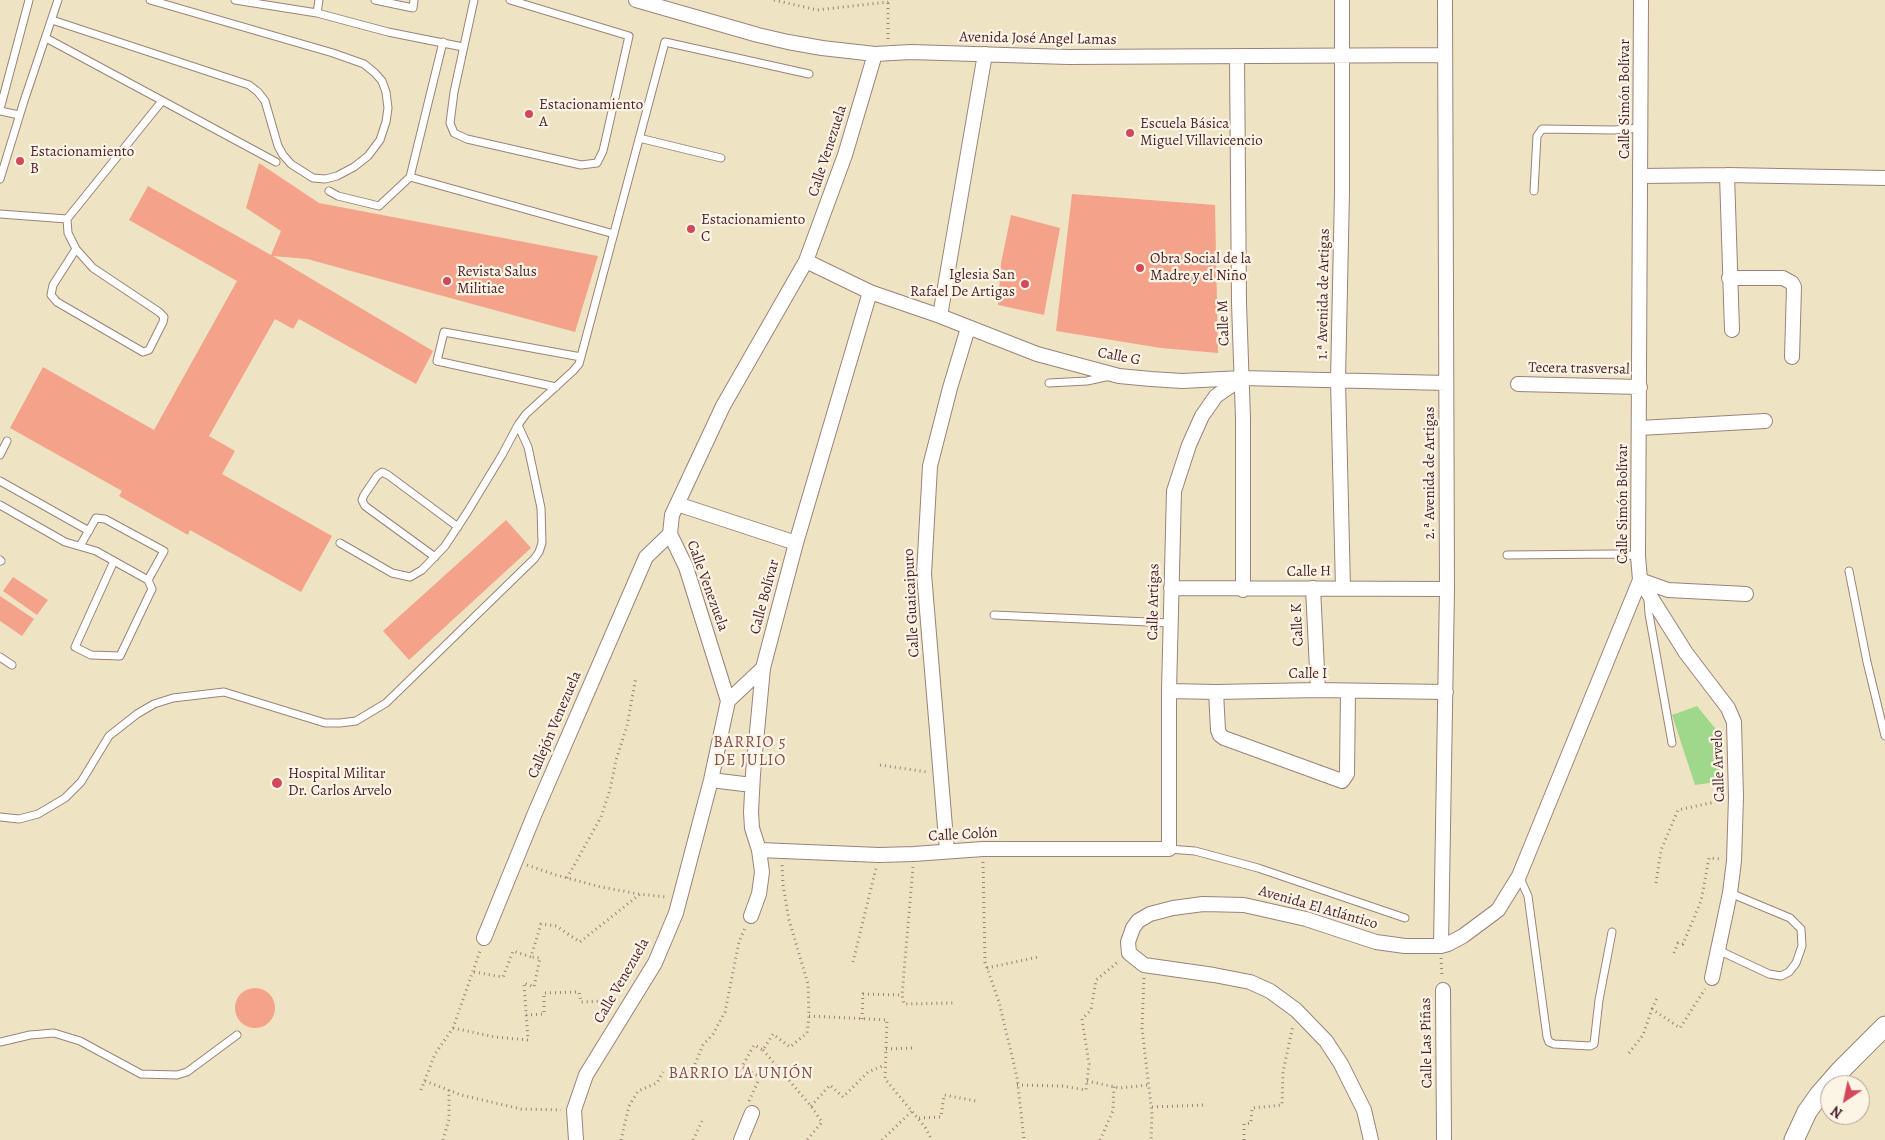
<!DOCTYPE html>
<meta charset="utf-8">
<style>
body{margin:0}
#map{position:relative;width:1885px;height:1140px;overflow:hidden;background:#eee4c4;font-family:Alegreya,serif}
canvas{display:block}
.north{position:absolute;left:1820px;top:1075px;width:50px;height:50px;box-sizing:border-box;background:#fcf5e5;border:1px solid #b59f9b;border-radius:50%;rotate:214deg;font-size:14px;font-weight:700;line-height:20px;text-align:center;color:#4a1f2b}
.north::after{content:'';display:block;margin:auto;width:18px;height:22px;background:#d1495b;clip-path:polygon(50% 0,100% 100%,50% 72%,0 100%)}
</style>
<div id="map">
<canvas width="1885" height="1140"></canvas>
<div class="north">N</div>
</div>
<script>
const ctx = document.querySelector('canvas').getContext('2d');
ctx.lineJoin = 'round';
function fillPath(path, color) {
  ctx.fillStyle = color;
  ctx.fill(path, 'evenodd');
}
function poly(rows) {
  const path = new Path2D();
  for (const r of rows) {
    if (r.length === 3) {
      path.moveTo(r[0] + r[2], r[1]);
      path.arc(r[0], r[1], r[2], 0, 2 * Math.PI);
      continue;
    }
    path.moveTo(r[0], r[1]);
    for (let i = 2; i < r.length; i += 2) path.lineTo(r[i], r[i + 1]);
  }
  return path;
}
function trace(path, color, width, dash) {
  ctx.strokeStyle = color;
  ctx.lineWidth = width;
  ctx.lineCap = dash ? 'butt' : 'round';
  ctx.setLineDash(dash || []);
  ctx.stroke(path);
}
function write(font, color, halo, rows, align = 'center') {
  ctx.font = font + ' Alegreya,serif';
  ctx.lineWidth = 4.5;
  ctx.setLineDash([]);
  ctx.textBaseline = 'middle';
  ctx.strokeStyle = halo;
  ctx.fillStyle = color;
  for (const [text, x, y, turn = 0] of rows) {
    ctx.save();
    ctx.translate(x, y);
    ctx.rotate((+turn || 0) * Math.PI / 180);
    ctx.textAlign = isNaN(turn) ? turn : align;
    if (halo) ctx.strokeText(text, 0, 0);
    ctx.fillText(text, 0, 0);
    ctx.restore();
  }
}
const green = poly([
 [1697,706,1719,733,1724,781,1695,785,1672,715]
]);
const building = poly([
 [259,163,319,203,598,256,575,332,307,259,273,256,433,351,416,384,299,319,293,329,275,319,209,436,235,451,222,474,332,536,301,592,190,530,188,535,119,496,122,491,10,428,43,367,154,430,237,281,129,220,148,186,271,255,281,231,246,208],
 [1072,194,1215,205,1218,353,1161,348,1056,331],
 [1011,215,1060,228,1044,315,998,305,1001,263],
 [506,520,531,548,409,660,383,631],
 [13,577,48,600,37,615,3,591],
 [0,596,34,619,22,636,0,621],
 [255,1008,20]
]);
const path = poly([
 [774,0,817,10,888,2,892,0],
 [888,39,888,2],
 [880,765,927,772],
 [983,862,985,962,999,1002,1017,1077,1024,1140],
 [527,865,556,875,601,887,639,894],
 [913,867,902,995,904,1004,953,1003],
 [567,878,601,817,610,790,616,760,627,726,636,677],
 [1656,883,1661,850,1678,810,1724,800],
 [1674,953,1678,943,1683,944,1701,901,1709,858,1721,859],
 [1441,958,1442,977],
 [853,962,876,868],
 [987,968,1038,957],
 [474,972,503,977,513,951,531,957,541,924,556,926,580,942,640,894,666,897],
 [1144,978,1142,1028,1152,1114,1151,1140],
 [1652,1009,1657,998],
 [526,1015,544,1014,544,993,579,992,581,1002,605,1001,613,1004],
 [809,1016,887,1020,885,1079,925,1127,932,1140],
 [862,1019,863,994,902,995],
 [453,1028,495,1037,528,1040,524,983,534,987,540,958,531,957],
 [886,1049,913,1048],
 [763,1050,811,1106,822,1122,807,1140],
 [1629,1053,1643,1035,1652,1009,1680,1028,1705,989],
 [695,1064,703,1045,713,1034,725,1012,739,942,745,928],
 [425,1081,461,1095,521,1109,561,1110],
 [1087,1081,1120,1088,1148,1085],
 [1017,1085,1062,1086,1086,1090,1089,1064,1082,1019,1091,1010,1096,980,1118,962],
 [421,1090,435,1054,453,1028,480,951],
 [749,1101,760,1077,742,1067,754,1045,763,1050,773,1034,790,1047,807,1033,809,1016,808,984,789,920,783,885,782,864],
 [811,1106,830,1085,843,1097,868,1072,885,1065],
 [1152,1107,1205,1105],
 [919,1118,941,1117,944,1095,976,1101],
 [443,1140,449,1119,449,1090],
 [621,1140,629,1106,638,1091,657,1083,663,1072],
 [693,1140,703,1119],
 [882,1140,912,1111],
 [1100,1140,1113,1111,1114,1086],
 [1244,1140,1244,1124,1251,1123,1252,1108,1282,1105,1283,1072,1293,1025]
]);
const service = poly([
 [235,0,317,13,388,32,463,47],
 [375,0,413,8,414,0],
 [474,0,454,92,450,123,454,133,467,139,581,165,597,163,603,151,629,36,510,0],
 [317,13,319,0],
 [52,20,249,85,258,92,265,101,278,146,283,155,291,164,313,178,325,179,337,176,354,167,368,156,380,140,386,122,388,108,386,92,382,81,375,73,364,64,333,53,150,0],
 [46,38,276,162],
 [0,109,29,0],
 [0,111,19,115],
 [639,138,721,158],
 [410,177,614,234],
 [0,179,24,101,58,0],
 [329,191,338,196,379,206,410,177,443,42],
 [1534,191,1537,136,1542,129,1614,130,1640,128],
 [0,214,67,219],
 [76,249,53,285,51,295,57,302,143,352,149,350,163,322,164,317,159,312,93,268,76,249,68,233,67,219,162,101],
 [1049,383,1087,381,1110,376],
 [556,387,437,361,444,332,581,357],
 [0,455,7,441],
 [0,481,89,531],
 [0,505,65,542,96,551,148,580,152,589,120,656,91,655,75,647,114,561],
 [340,543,392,573,410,577,422,570,445,546,468,511,502,455,518,425,526,414,573,371,579,364,665,42,809,74],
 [80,546,96,518,105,519,164,551,148,580],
 [1507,555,1616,554,1638,556],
 [435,557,365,506,362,500,364,495,377,476,382,472,388,475,458,527],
 [0,560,1,561],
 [1849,571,1867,662,1885,736],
 [1648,599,1649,614,1672,743],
 [994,615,1170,623],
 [0,657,12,665],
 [0,817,19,819,38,814,65,798,81,782,109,736,137,714,154,704,173,698,224,692,325,723,340,723,356,721,386,703,534,559,539,552,542,543,541,508,528,447,518,425],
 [1169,849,1195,851,1258,868,1405,918],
 [1519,876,1528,896,1547,1037,1549,1042,1554,1044,1590,1046,1594,1044,1599,1000,1612,932],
 [1718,950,1769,974,1781,976,1789,972,1796,963,1802,946,1801,929,1790,918,1730,893],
 [0,1042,30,1035,54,1033,80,1041,141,1074,177,1075,187,1072,237,1035]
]);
const minor = poly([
 [636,0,758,35,788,42,822,48,875,54,911,52,1068,57,1445,55],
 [1342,0,1342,192,1338,380,1343,588],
 [1237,56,1239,303,1243,419,1243,590],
 [1727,175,1732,330],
 [1641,176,1727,175,1885,178],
 [806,261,870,292,940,316,1037,354,1119,376,1151,379,1182,381,1242,378,1446,383],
 [1729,278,1783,278,1792,283,1794,287,1792,357],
 [940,316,985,54],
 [1518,384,1640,387],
 [1640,428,1765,421],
 [677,504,796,543],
 [1640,580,1686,653,1728,708,1734,722,1736,797,1734,861,1730,893,1712,978],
 [1640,580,1668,590,1746,594],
 [1171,588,1447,589],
 [1313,588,1318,690],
 [1169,691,1216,692,1318,690,1446,692],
 [1216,692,1218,730,1220,735,1224,738,1342,781,1347,774,1348,691],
 [728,701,763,668],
 [711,780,752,785],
 [759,850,879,855,914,854,983,849,1169,849,1169,691,1174,491,1189,445,1202,416,1216,396,1242,378],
 [947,851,924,574,930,466,950,388,968,328],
 [751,916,759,894,762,872,759,850,752,828,751,812,753,774,763,668,796,543,870,292],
 [484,938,535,813,646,557,670,534],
 [1441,946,1447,589,1445,0],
 [1443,990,1444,1140],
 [576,1140,574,1110,586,1075,655,963,676,913,711,780,728,701,686,567,670,534,672,515,723,406,806,261,845,155,875,54],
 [741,1140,752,1113],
 [1371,1140,1364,1110,1341,1064,1326,1041,1296,1010,1270,991,1250,982,1214,975,1144,965,1129,953,1128,942,1133,928,1138,921,1150,914,1173,908,1203,904,1244,905,1306,919,1376,942,1405,946,1441,946,1448,944,1463,936,1498,910,1519,876,1640,580,1638,556,1641,0]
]);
const secondary = poly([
 [1794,1140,1807,1112,1819,1095,1840,1071,1885,1026]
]);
const markers = [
 [529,114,5,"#d1495b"],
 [1130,133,5,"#d1495b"],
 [20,161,5,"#d1495b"],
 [691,229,5,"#d1495b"],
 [1140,268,5,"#d1495b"],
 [447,281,5,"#d1495b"],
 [1025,284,5,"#d1495b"],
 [277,783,6,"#d1495b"]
];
const streetNames = [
 ["Avenida José Angel Lamas",1038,39,1],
 ["Calle Simón Bolívar",1625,99,-90],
 ["Calle Venezuela",828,151,-72],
 ["1.ª Avenida de Artigas",1324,294,-89],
 ["Calle M",1224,323,-92],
 ["Calle G",1119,357,11],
 ["Tecera trasversal",1579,369,1],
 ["2.ª Avenida de Artigas",1430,473,-90],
 ["Calle Simón Bolívar",1623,504,-90],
 ["Calle H",1309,572,-1],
 ["Calle Venezuela",707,586,70],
 ["Calle Bolívar",765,597,-75],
 ["Calle Artigas",1154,602,-89],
 ["Calle Guaicaipuro",912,603,-93],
 ["Calle K",1298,625,-93],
 ["Calle I",1308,674],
 ["Callejón Venezuela",555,725,-67],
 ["Calle Arvelo",1719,766,-92],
 ["Calle Colón",963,835,-3],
 ["Avenida El Atlántico",1318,908,16],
 ["Calle Venezuela",622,981,-60],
 ["Calle Las Piñas",1427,1043,-91]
];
const poiNames = [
 ["Estacionamiento",539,105],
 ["A",539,122],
 ["Escuela Básica",1140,124],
 ["Miguel Villavicencio",1140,141],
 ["Estacionamiento",30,152],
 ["B",30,169],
 ["Estacionamiento",701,220],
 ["C",701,237],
 ["Obra Social de la",1150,259],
 ["Madre y el Niño",1150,276],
 ["Revista Salus",457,272],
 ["Militiae",457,289],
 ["Iglesia San",1015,275,"right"],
 ["Rafael De Artigas",1015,292,"right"],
 ["Hospital Militar",288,774],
 ["Dr. Carlos Arvelo",288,791]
];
const neighbourhoodNames = [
 ["BARRIO 5",750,743],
 ["DE JULIO",750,761],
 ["BARRIO LA UNIÓN",741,1074]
];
fillPath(green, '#9fd88a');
fillPath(building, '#f4a38a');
trace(service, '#9c8278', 9);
trace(minor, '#9c8278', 16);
trace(secondary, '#9c8278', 21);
trace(path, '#9c8278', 3, [1, 4]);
trace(service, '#fff', 7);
trace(minor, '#fff', 14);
trace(secondary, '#fff', 19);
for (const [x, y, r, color] of markers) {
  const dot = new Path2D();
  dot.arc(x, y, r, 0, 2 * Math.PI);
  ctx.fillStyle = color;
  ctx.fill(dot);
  trace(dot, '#fcf5e5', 2);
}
write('15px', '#4a1f2b', '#fcf5e5', streetNames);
write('15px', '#4a1f2b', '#fcf5e5', poiNames, 'left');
ctx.letterSpacing = '1px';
write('16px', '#864d4c', '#fcf5e5', neighbourhoodNames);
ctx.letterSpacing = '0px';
</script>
